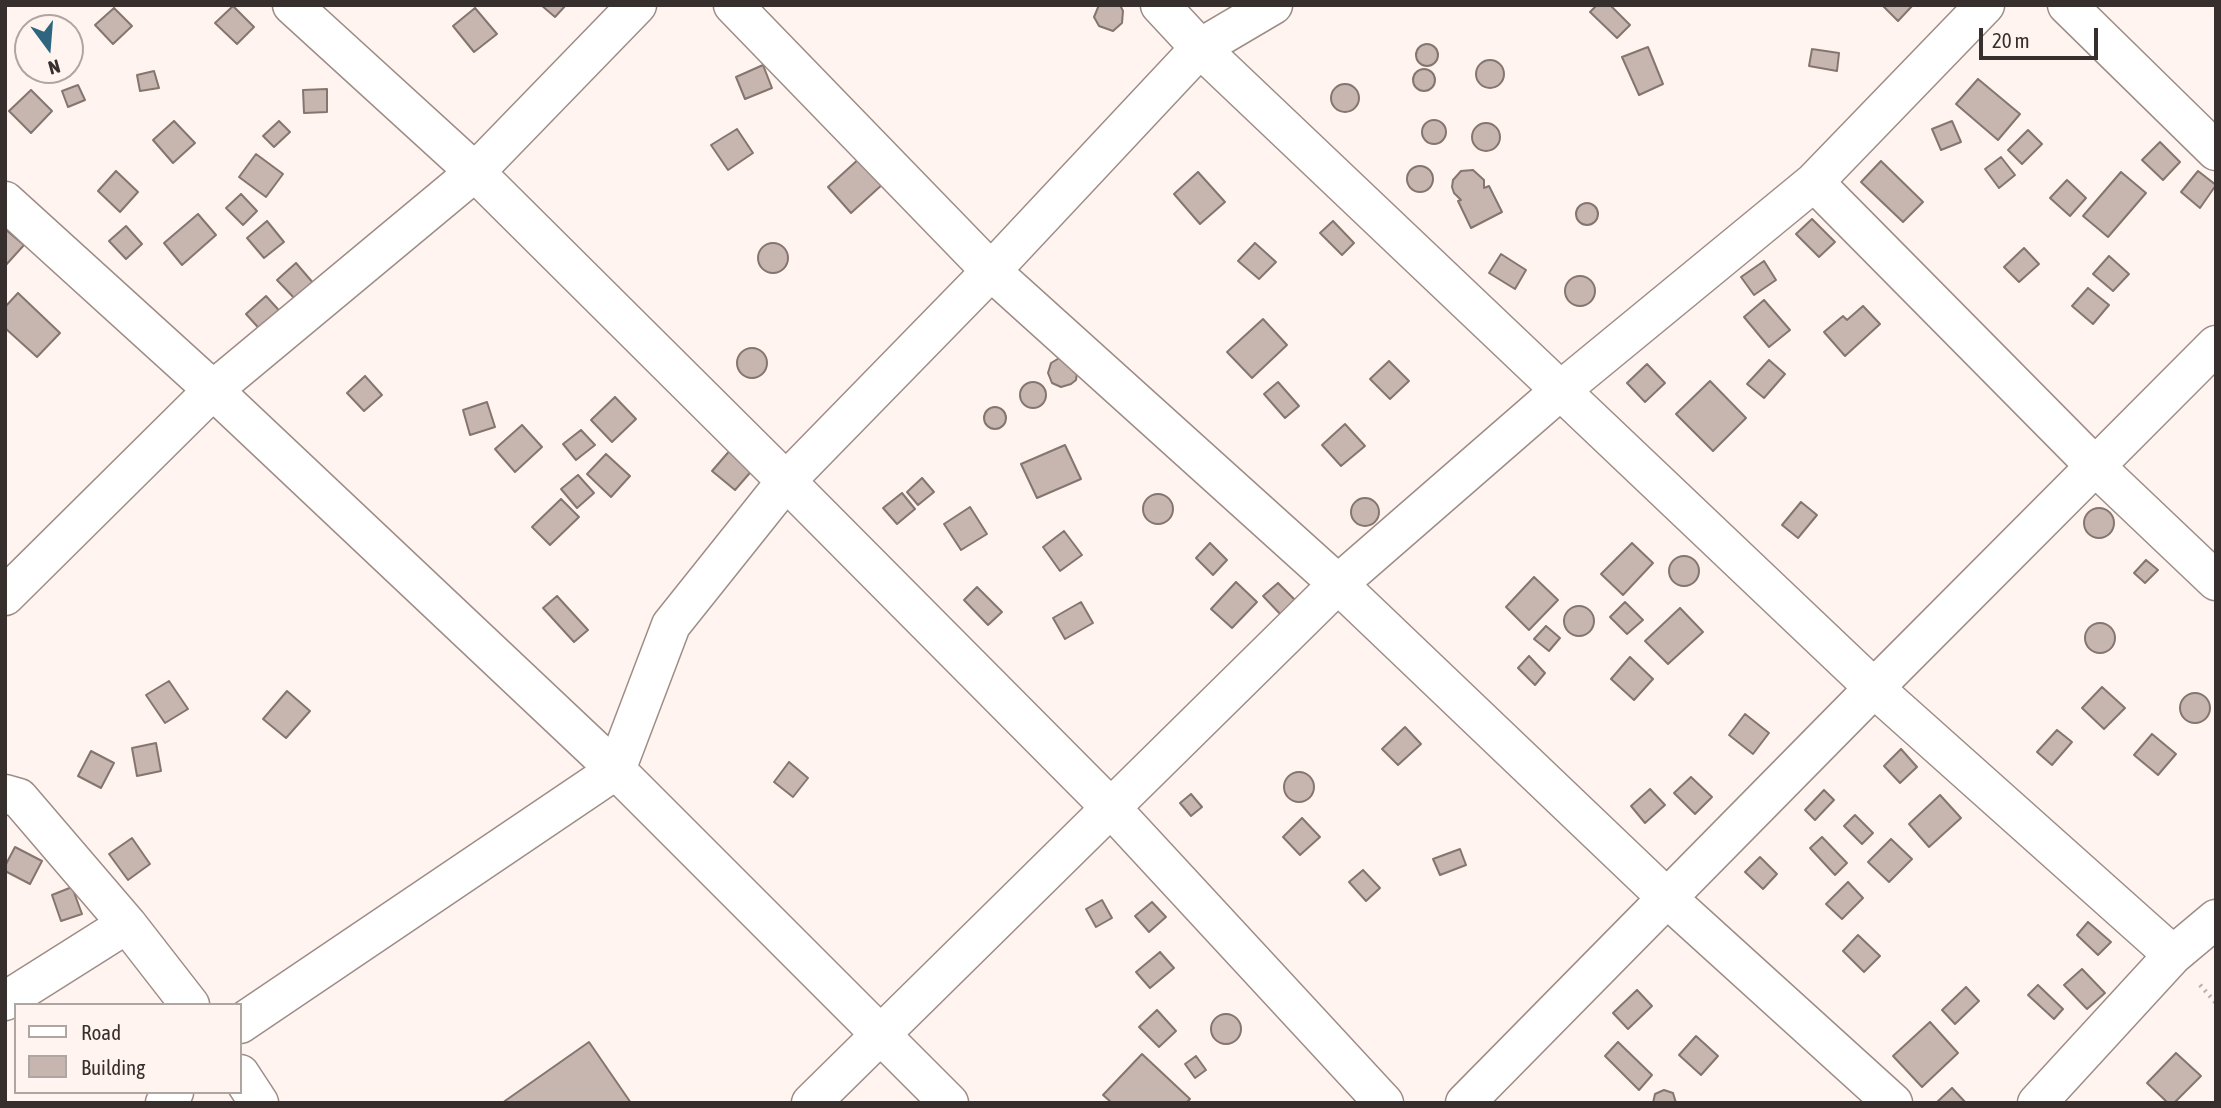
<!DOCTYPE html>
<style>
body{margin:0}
#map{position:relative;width:2221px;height:1108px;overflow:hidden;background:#fff4ef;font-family:"Asap Condensed",sans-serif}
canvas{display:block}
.frame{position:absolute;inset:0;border:7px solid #362f2d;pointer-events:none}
.legend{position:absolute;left:14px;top:1003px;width:228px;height:91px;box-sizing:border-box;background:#fff4ef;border:2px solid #afa5a1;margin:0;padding:9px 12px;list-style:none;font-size:21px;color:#362f2d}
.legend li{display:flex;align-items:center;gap:14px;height:35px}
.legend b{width:35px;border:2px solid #afa5a1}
.north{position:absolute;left:14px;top:14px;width:70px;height:70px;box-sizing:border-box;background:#fff4ef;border:2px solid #afa5a1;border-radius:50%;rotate:164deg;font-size:19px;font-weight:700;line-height:28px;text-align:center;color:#362f2d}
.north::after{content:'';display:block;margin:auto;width:24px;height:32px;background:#2e6680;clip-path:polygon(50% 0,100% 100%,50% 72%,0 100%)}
.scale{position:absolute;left:1979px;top:28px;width:119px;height:32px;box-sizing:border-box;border:4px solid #362f2d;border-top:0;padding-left:9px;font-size:21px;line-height:24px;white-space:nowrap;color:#362f2d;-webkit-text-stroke:5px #fff4ef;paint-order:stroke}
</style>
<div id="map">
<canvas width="2221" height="1108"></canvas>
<div class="frame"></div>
<ul class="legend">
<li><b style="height:9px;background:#fff"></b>Road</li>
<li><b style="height:19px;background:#c7b6af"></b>Building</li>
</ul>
<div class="north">N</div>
<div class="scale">20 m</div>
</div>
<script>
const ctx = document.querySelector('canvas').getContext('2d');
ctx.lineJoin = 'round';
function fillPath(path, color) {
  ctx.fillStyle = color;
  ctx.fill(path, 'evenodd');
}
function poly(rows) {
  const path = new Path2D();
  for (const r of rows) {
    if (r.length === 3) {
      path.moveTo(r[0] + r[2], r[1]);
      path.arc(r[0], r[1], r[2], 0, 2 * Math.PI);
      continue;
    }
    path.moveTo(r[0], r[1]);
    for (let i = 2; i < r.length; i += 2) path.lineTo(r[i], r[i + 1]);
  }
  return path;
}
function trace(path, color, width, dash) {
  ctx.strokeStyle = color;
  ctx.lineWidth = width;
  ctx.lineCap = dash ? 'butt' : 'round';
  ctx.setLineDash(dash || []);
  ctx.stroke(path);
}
const building = poly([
 [541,5,566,5,555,17,541,5],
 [1099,5,1120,5,1123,11,1122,23,1113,31,1099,26,1094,17,1099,5],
 [1597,5,1610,5,1630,25,1617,38,1590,12,1597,5],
 [1882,5,1913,5,1898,21,1882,5],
 [233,6,254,27,237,44,215,23,233,6],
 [114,8,132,26,113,44,95,25,114,8],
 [475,8,497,34,474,52,453,26,475,8],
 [1427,55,11],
 [1648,47,1663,84,1639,95,1622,57,1648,47],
 [1812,49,1839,53,1837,71,1809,66,1812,49],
 [1490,74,14],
 [763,65,772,88,745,99,736,77,763,65],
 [1424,80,11],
 [154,71,159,88,140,91,137,75,154,71],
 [1978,79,2020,114,1998,140,1956,104,1978,79],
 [1345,98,14],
 [78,85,85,100,68,107,62,91,78,85],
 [327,89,327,112,304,113,303,90,327,89],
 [31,90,52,111,31,133,9,111,31,90],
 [1434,132,12],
 [174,121,195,143,173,163,153,140,174,121],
 [279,121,290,132,274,147,263,136,279,121],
 [1952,121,1961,142,1941,150,1932,129,1952,121],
 [1486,137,14],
 [737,129,753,153,728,170,711,145,737,129],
 [2028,130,2042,144,2022,164,2008,150,2028,130],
 [2160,142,2180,162,2163,180,2142,160,2160,142],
 [256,154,283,174,266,197,239,177,256,154],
 [861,157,884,183,851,213,828,187,861,157],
 [2001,157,2015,175,1999,188,1985,169,2001,157],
 [1881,161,1923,202,1903,222,1861,182,1881,161],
 [1420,179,13],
 [1473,170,1484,180,1484,188,1489,186,1502,212,1471,228,1458,201,1461,200,1454,193,1452,187,1453,180,1461,171,1473,170],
 [116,171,138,192,120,212,98,191,116,171],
 [2198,171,2216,185,2200,208,2181,192,2198,171],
 [1198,172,1225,202,1200,224,1174,194,1198,172],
 [2121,172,2146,193,2108,237,2083,216,2121,172],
 [2067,180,2086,198,2070,216,2050,198,2067,180],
 [241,194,257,211,243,225,226,208,241,194],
 [1587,214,11],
 [198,214,216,235,182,265,164,243,198,214],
 [1812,219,1835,242,1819,257,1796,234,1812,219],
 [267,221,284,242,264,258,247,238,267,221],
 [1333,221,1354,243,1342,255,1320,233,1333,221],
 [126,226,142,244,126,259,109,241,126,226],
 [5,229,24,245,5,266,5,229],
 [1255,243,1276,262,1259,279,1238,261,1255,243],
 [773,258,15],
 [2024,248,2039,264,2019,282,2004,267,2024,248],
 [1501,254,1526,270,1515,289,1489,273,1501,254],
 [2109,256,2129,274,2113,291,2093,274,2109,256],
 [1764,261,1776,280,1754,295,1741,277,1764,261],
 [296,263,314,284,296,300,277,280,296,263],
 [1580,291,15],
 [2088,288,2109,305,2093,324,2072,306,2088,288],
 [18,293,60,333,37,357,5,328,5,307,18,293],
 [266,296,285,317,265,335,246,314,266,296],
 [1764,300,1790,330,1769,347,1744,317,1764,300],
 [1863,306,1880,324,1845,356,1824,332,1843,316,1847,320,1863,306],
 [1263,319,1287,345,1252,378,1227,352,1263,319],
 [752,363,15],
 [1061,357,1077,373,1076,380,1071,384,1061,387,1052,383,1048,373,1051,363,1061,357],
 [1769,360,1785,374,1764,398,1747,384,1769,360],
 [1389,361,1409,381,1390,399,1370,379,1389,361],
 [1647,364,1665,383,1645,402,1627,383,1647,364],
 [365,376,382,395,364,411,347,393,365,376],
 [1710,381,1746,418,1713,451,1676,414,1710,381],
 [1033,395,13],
 [1278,382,1299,406,1285,418,1264,394,1278,382],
 [615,397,636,419,612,442,591,420,615,397],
 [487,402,495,427,470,435,463,410,487,402],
 [995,418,11],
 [1345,424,1365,446,1341,466,1322,445,1345,424],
 [522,425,542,447,515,472,495,449,522,425],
 [581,430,595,445,576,460,563,444,581,430],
 [1065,445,1081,479,1037,498,1021,464,1065,445],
 [732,448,755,467,735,490,712,471,732,448],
 [606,454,630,476,611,497,587,474,606,454],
 [578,475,594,493,577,508,561,489,578,475],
 [922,478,934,492,918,505,907,492,922,478],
 [902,493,915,509,897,524,883,508,902,493],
 [1158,509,15],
 [1365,512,14],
 [561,499,579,517,550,545,532,527,561,499],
 [1801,502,1817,515,1798,538,1782,525,1801,502],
 [970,507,987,534,961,550,944,524,970,507],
 [2099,523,15],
 [1064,531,1082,555,1060,571,1043,547,1064,531],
 [1210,543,1227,560,1213,575,1196,558,1210,543],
 [1632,543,1653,563,1623,595,1601,574,1632,543],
 [1684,571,15],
 [2146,560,2158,570,2145,583,2134,573,2146,560],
 [1534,577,1558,600,1529,630,1506,607,1534,577],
 [1236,582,1257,602,1232,628,1211,609,1236,582],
 [1278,583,1297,602,1282,616,1263,596,1278,583],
 [977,587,1002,612,988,625,964,600,977,587],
 [557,596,588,630,574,642,543,608,557,596],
 [1081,602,1093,623,1065,639,1053,618,1081,602],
 [1625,602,1643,620,1627,634,1610,617,1625,602],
 [1579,621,15],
 [1680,608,1703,632,1668,664,1645,641,1680,608],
 [2100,638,15],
 [1546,626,1560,638,1549,651,1534,639,1546,626],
 [1529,656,1545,673,1535,685,1518,668,1529,656],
 [1630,657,1653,679,1634,700,1611,679,1630,657],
 [169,681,188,709,165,723,146,695,169,681],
 [2102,687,2125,708,2104,729,2082,708,2102,687],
 [287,691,310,711,286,738,263,719,287,691],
 [2195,708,15],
 [1745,714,1769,733,1753,754,1729,735,1745,714],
 [1405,727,1421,744,1398,765,1382,749,1405,727],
 [2057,730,2072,742,2052,765,2037,752,2057,730],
 [2152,734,2176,754,2158,775,2134,755,2152,734],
 [156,743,161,771,137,776,132,748,156,743],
 [1901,749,1917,767,1900,783,1884,766,1901,749],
 [91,751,114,763,101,788,78,776,91,751],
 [789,762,808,778,793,797,774,782,789,762],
 [1299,787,15],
 [1691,777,1712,797,1695,814,1674,793,1691,777],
 [1650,789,1665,805,1645,823,1631,806,1650,789],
 [1824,790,1834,800,1815,820,1805,810,1824,790],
 [1191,794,1202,807,1191,816,1180,803,1191,794],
 [1940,795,1961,818,1929,847,1909,824,1940,795],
 [1855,815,1873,833,1862,844,1844,826,1855,815],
 [1302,818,1320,837,1300,855,1283,837,1302,818],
 [1822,837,1847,863,1835,875,1810,848,1822,837],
 [132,838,150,864,128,880,109,854,132,838],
 [1891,839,1912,859,1889,882,1868,862,1891,839],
 [15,847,42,861,30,884,5,871,5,866,15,847],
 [1460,849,1466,865,1440,875,1433,859,1460,849],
 [1760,857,1777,874,1763,889,1745,872,1760,857],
 [1363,870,1380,888,1366,901,1349,882,1363,870],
 [1848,882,1863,898,1842,919,1826,904,1848,882],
 [72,887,82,914,61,921,52,895,72,887],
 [1102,900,1112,918,1096,927,1086,909,1102,900],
 [1152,902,1166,917,1149,932,1135,916,1152,902],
 [2088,922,2111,942,2098,955,2077,935,2088,922],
 [1858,935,1880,956,1864,972,1843,951,1858,935],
 [1160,952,1174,968,1150,988,1136,972,1160,952],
 [2082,969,2105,993,2087,1009,2064,985,2082,969],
 [2038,985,2063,1009,2054,1019,2028,995,2038,985],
 [1966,987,1979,1001,1955,1024,1942,1010,1966,987],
 [1637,990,1652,1006,1628,1029,1613,1013,1637,990],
 [1157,1010,1176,1031,1159,1047,1139,1027,1157,1010],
 [1226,1029,15],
 [1930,1022,1958,1053,1922,1087,1893,1056,1930,1022],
 [1696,1036,1718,1056,1701,1075,1679,1055,1696,1036],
 [589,1042,631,1103,502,1103,589,1042],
 [1618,1042,1652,1075,1639,1090,1605,1056,1618,1042],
 [2176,1053,2201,1076,2174,1103,2168,1103,2147,1083,2176,1053],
 [1142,1054,1190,1099,1186,1103,1112,1103,1103,1095,1142,1054],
 [1196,1056,1206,1070,1195,1078,1185,1064,1196,1056],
 [1952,1088,1966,1103,1936,1103,1952,1088],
 [1664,1090,1673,1093,1676,1103,1653,1103,1655,1094,1664,1090]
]);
const path = poly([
 [2200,985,2216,1003]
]);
const minor = poly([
 [292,5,475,172,786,481,1111,808,1384,1103],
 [733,5,991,271,1338,584,1667,898,1893,1103],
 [1160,5,1200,48,1874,688,2173,955],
 [2067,5,2216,151],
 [1814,182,2095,466,2216,581],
 [5,201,213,390,616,770,949,1103],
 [5,596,213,390,475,172,637,5],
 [5,794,19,798,127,924,190,1005],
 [5,1001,127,924],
 [240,1024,616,770,671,625,786,481,991,271,1200,48,1273,5],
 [240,1074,259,1103],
 [165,1103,174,1092],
 [811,1103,1338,584,1561,390,1814,182,1985,5],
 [1465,1103,1874,688,2216,345],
 [2037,1103,2173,955,2216,919]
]);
fillPath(building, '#c7b6af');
trace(building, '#85756f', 2);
trace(minor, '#9e8d87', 41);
trace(path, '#b8afab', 4.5, [2, 5]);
trace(minor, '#fff', 38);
</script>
